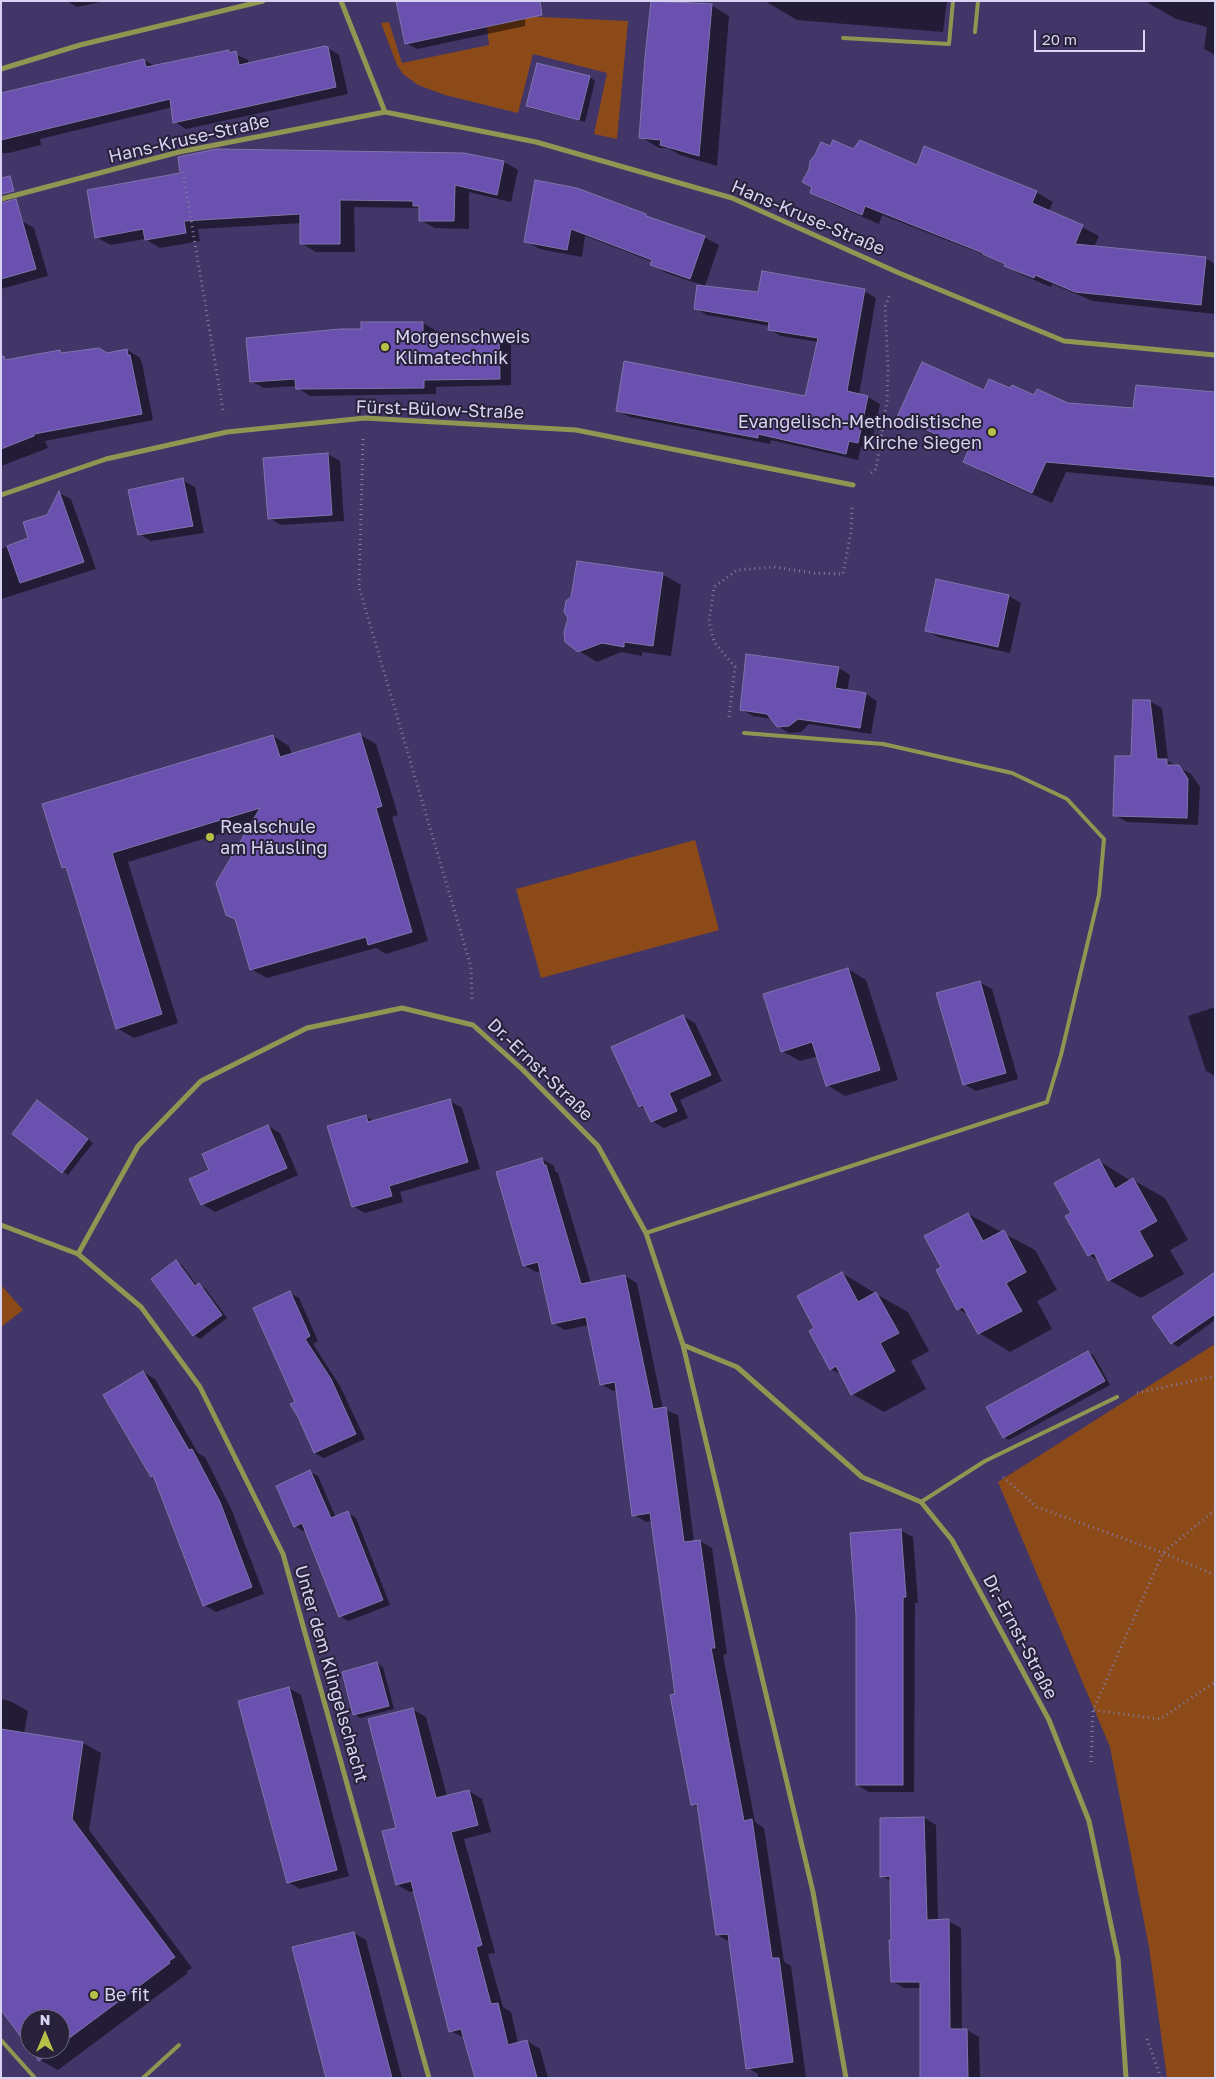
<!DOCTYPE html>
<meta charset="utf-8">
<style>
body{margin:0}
#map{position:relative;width:1216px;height:2079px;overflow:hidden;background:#423567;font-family:"Golos Text",sans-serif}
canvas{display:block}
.frame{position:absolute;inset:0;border:2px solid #d8d3f2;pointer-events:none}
.north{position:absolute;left:20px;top:2009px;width:50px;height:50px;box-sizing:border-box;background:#272239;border:1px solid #6e6983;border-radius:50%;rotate:0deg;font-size:14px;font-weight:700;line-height:20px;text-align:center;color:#d8d3f2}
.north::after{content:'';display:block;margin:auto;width:18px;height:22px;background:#b8c147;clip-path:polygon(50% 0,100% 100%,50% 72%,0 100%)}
.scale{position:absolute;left:1034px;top:30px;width:111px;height:22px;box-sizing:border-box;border:2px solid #d8d3f2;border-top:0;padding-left:6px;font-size:15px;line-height:18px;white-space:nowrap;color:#d8d3f2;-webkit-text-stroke:4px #272239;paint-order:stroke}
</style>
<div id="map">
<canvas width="1216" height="2079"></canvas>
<div class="frame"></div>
<div class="north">N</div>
<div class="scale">20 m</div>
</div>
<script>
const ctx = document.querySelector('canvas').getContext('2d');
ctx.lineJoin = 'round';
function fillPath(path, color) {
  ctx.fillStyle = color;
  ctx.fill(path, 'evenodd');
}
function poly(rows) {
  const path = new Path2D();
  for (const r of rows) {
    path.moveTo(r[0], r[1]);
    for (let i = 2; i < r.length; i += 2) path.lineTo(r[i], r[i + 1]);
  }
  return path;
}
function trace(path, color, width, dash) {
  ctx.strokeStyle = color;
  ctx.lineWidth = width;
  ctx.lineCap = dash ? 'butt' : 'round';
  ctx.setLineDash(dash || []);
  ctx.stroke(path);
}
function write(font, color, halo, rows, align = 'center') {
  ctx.font = font + ' "Golos Text",sans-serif';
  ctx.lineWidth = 4;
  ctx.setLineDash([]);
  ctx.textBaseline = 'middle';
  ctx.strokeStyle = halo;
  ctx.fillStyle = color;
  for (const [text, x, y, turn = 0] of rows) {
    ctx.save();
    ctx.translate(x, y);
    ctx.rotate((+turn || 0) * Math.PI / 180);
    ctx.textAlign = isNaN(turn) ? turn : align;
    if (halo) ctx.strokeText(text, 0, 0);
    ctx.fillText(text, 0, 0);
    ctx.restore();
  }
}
const green = poly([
 [497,15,628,21,617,139,594,134,607,73,533,54,518,113,445,95,418,85,403,74,397,65,381,23,389,22,402,63,489,45,486,19],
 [695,840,719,930,541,978,516,889],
 [1,1285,23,1310,1,1327],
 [1215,1344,1215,2078,1167,2078,1149,1947,1110,1747,998,1482]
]);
const shadow = poly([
 [67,1,105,1,77,7],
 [526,1,525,26,417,49,406,43],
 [653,1,711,5,729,16,717,166,680,155,668,148,659,148,641,137],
 [765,1,947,1,943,32,797,20],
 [1148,1,1215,1,1215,55,1204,49,1207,27,1176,19,1148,3],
 [328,48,339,55,348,94,186,129,175,122,173,107,40,139,41,145,9,153,1,153,1,94,144,60,155,66,228,51,248,60,249,64],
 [538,64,590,77,595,81,585,122,533,109,527,106],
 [831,147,854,151,1036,192,1053,202,1048,212,1082,227,1099,236,1094,247,1205,258,1215,264,1215,314,1093,301,1052,284,1051,287,1022,275,990,257,882,215,879,224,828,202,811,193],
 [504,162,518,170,511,202,469,192,469,229,435,228,420,220,420,208,354,207,355,252,316,252,301,243,301,223,198,229,200,241,160,248,145,239,111,245,96,237],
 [576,189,653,219,704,237,719,245,705,286,666,273,652,264,653,262,585,236,582,257,540,249,525,241],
 [22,221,34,228,48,276,1,289,1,227],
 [864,291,876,298,859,395,868,397,880,404,870,449,861,447,858,460,771,440,770,444,630,417,617,410,806,398,818,342,781,336,769,329,770,326,707,315,695,308,759,294],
 [423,323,435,330,435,338,499,337,511,344,511,385,436,387,436,394,310,396,298,388,297,386,264,388,251,381,362,330],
 [127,350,139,357,142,363,153,420,45,441,48,448,1,466,1,394,60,351,65,354,107,354],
 [1011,389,1068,404,1134,410,1215,393,1215,486,1066,472,1052,503,984,473,965,461,969,451,919,428,899,417,985,391],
 [328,454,340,461,344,521,281,525,269,518],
 [182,480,195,487,204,533,151,541,139,534],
 [59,493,71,499,96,569,1,599,1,549,30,538,48,516],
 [662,574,681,585,671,656,642,652,642,656,621,652,597,662,579,651,569,618],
 [937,581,1009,596,1021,603,1010,653,938,637,926,630],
 [839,668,850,675,847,691,866,694,877,701,871,734,809,724,801,732,789,733,778,726,773,719,753,716,742,710],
 [1149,701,1162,708,1168,761,1191,774,1200,787,1198,825,1127,822,1114,815],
 [360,735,376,744,398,815,392,817,428,941,386,954,376,948,267,978,251,969,252,824,128,862,178,1023,134,1038,117,1028,68,870,63,867,273,736,289,746,292,755],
 [848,969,866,980,898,1080,845,1096,827,1085,818,1056,800,1061,782,1051],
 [979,982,992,989,1018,1079,976,1091,964,1084],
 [1215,1007,1215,1076,1206,1071,1188,1016],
 [683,1016,695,1023,722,1081,680,1100,688,1118,664,1128,652,1121,648,1111,640,1106],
 [450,1101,462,1108,480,1169,400,1192,403,1202,365,1213,353,1206,366,1116,375,1122],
 [43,1105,93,1143,68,1175,63,1172],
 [268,1126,280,1133,298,1175,215,1212,202,1204,191,1179,211,1170],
 [542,1159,554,1166,555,1171,558,1173,591,1283,625,1276,637,1283,663,1409,678,1415,694,1542,700,1541,712,1548,727,1654,723,1655,755,1822,764,1828,784,1962,791,1966,806,2078,758,2078,758,2074,748,2068,730,1942,718,1935,699,1808,692,1804,652,1521,646,1522,634,1515,617,1390,613,1391,601,1384,589,1325,565,1330,553,1323,542,1271,536,1272,524,1265],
 [1099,1161,1131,1181,1133,1180,1165,1198,1188,1240,1170,1250,1184,1274,1141,1298,1109,1280,1099,1261,1089,1255,1072,1214],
 [968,1214,1035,1250,1057,1290,1037,1301,1052,1329,1010,1352,979,1333,969,1315,958,1309,943,1268],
 [176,1262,182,1265,197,1286,199,1285,205,1288,227,1318,200,1339,194,1335],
 [842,1273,873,1292,875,1295,876,1294,908,1312,929,1351,911,1361,926,1389,884,1412,852,1394,842,1375,831,1369],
 [1215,1273,1215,1320,1178,1347,1172,1343,1154,1317],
 [290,1293,299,1298,318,1341,313,1344,340,1386,365,1439,324,1458,315,1453,299,1416],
 [1088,1352,1094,1356,1110,1385,1009,1440,1004,1437],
 [143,1372,155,1379,198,1453,205,1457,232,1511,264,1594,216,1612,204,1605,156,1478,152,1476],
 [310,1472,318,1476,336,1518,348,1513,356,1518,390,1605,348,1621,340,1616,306,1530,303,1531,295,1526],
 [900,1530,913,1537,918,1603,915,1603,914,1792,869,1792,857,1785,857,1615],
 [377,1663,383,1667,394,1709,360,1718,354,1714],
 [289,1688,301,1695,349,1876,300,1889,288,1882],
 [1,1699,10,1701,28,1711,24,1734,83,1743,101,1753,89,1830,192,1968,186,1972,188,1973,58,2070,40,2060,32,2049,60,2049,60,2019,30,2019,30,2047,1,2008],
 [412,1709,426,1717,447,1796,469,1791,482,1799,491,1832,464,1839,495,1953,488,1954,503,2007,511,2012,518,2043,527,2041,540,2049,548,2078,477,2078,465,2038,450,2031,414,1891,410,1892,397,1885,397,1829],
 [924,1818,936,1825,938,1921,948,1921,961,1928,962,2030,967,2030,979,2037,980,2078,922,2078,921,1988,904,1988,892,1981,891,1881,882,1876,881,1819],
 [354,1933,366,1940,402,2078,331,2078]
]);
const building = poly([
 [396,1,540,1,542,15,405,44,396,1],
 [651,1,712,4,699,156,660,145,661,140,639,138,645,57,651,1],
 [325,46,328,47,336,87,173,123,170,99,1,140,1,93,144,59,146,67,229,50,229,53,236,51,239,65,325,46],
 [537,63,590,76,579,120,526,106,537,63],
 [833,140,853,149,860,140,917,165,924,146,1037,191,1032,203,1083,225,1075,244,1206,257,1201,305,1075,292,1035,275,1034,278,1004,266,1005,264,983,254,983,253,865,206,862,215,810,193,812,187,802,182,809,169,810,161,815,155,821,142,830,146,833,140],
 [216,149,464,153,504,161,497,195,455,185,454,221,419,221,419,206,413,206,413,201,340,200,340,244,300,244,300,214,184,221,186,233,145,240,143,229,95,238,87,190,180,173,178,157,216,149],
 [10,176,14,191,1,194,1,178,10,176],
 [535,180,577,188,646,214,646,216,705,236,690,279,650,265,652,260,571,229,567,250,524,242,535,180],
 [16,199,36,269,1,279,1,203,16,199],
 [762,271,865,289,847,391,868,396,858,443,849,441,846,454,758,434,758,438,616,411,624,361,805,396,818,338,768,330,769,322,694,309,697,285,758,292,762,271],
 [361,322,423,322,423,337,499,336,500,379,424,380,424,388,296,389,295,379,250,382,246,338,340,329,361,329,361,322],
 [99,348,107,353,127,349,128,355,130,355,142,414,34,434,34,436,1,449,1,357,4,356,5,360,60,350,61,353,99,348],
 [922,362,984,390,989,379,1010,388,1012,385,1034,395,1037,389,1068,403,1133,408,1136,385,1215,392,1215,477,1046,462,1032,493,963,462,969,449,897,417,922,362],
 [328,453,332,515,268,519,263,458,328,453],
 [183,478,193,526,138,535,128,490,183,478],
 [59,491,84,562,20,583,7,546,28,538,23,522,47,515,59,491],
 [577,561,663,573,653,646,624,642,624,647,602,643,578,652,565,642,564,632,568,618,564,612,566,601,571,597,577,561],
 [936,579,1009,595,998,647,925,631,936,579],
 [746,654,839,667,835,688,866,693,860,728,798,719,789,726,777,727,767,714,740,710,746,654],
 [1133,700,1150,700,1157,759,1167,759,1167,765,1179,765,1188,779,1187,818,1113,816,1115,756,1131,756,1133,700],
 [360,733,382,806,376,808,412,932,368,945,366,937,250,970,235,919,226,915,216,883,260,808,112,853,162,1014,116,1029,66,867,62,868,42,804,273,735,280,757,360,733],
 [848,968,880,1070,826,1086,812,1042,781,1052,763,994,848,968],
 [980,981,1006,1073,963,1085,936,993,980,981],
 [683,1015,711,1075,669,1093,677,1111,651,1122,643,1105,639,1107,611,1047,683,1015],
 [450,1099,468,1162,389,1186,392,1196,352,1207,327,1126,366,1115,368,1122,450,1099],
 [37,1100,88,1139,62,1173,12,1134,37,1100],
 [268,1125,287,1168,201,1205,189,1179,209,1170,202,1154,268,1125],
 [542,1158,544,1165,546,1165,581,1284,625,1275,653,1409,666,1407,684,1542,700,1540,715,1648,711,1648,744,1821,752,1819,772,1958,779,1958,793,2062,746,2069,728,1934,716,1935,697,1804,691,1805,670,1695,675,1694,650,1513,632,1516,615,1382,600,1385,586,1317,552,1324,538,1262,523,1266,496,1172,542,1158],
 [1099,1159,1115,1189,1133,1178,1157,1221,1139,1231,1153,1256,1108,1281,1094,1253,1088,1256,1065,1216,1071,1213,1054,1183,1099,1159],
 [968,1213,983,1241,1004,1230,1026,1272,1006,1283,1022,1311,978,1334,963,1307,957,1310,936,1270,941,1267,924,1236,968,1213],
 [176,1260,195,1286,199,1283,222,1315,193,1336,151,1279,176,1260],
 [842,1272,858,1302,876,1292,899,1333,880,1343,895,1371,851,1395,836,1366,830,1370,809,1331,814,1328,797,1296,842,1272],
 [1215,1272,1215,1314,1171,1344,1152,1317,1215,1272],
 [290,1291,310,1336,305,1339,331,1379,356,1434,314,1453,298,1417,290,1404,295,1402,253,1308,290,1291],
 [1088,1351,1105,1381,1003,1438,986,1407,1088,1351],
 [143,1371,189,1450,192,1449,220,1502,252,1587,203,1606,153,1475,151,1477,103,1395,143,1371],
 [310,1470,331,1518,348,1511,383,1600,339,1617,302,1523,294,1527,276,1486,310,1470],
 [901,1529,906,1597,903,1597,903,1785,856,1785,856,1615,850,1533,901,1529],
 [377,1662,389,1706,353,1715,342,1672,377,1662],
 [289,1687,337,1870,287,1883,238,1701,289,1687],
 [413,1708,436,1798,469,1790,478,1825,451,1832,482,1945,476,1947,491,2004,498,2003,508,2045,527,2040,537,2078,475,2078,461,2029,449,2032,411,1881,396,1885,382,1831,396,1828,368,1719,413,1708],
 [1,1729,83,1742,72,1819,175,1957,169,1961,170,1963,60,2045,60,2019,30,2019,30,2049,1,2010,1,1729],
 [924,1817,927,1920,949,1919,950,2029,967,2029,968,2078,920,2078,920,1982,891,1982,889,1940,891,1940,890,1876,880,1877,880,1818,924,1817],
 [354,1932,372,2001,392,2078,326,2078,292,1947,354,1932],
 [30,2049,55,2049,39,2061,30,2049]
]);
const path = poly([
 [183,172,223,410],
 [363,439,359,587,471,967,472,1001],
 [871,473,876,469,887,401,888,367,885,307,890,294],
 [729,717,735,667,714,642,709,621,714,587,737,570,774,567,814,573,843,574,851,532,852,507],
 [1137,1393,1215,1376],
 [1003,1477,1037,1507,1163,1553,1215,1575],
 [1215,1510,1163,1553,1093,1710,1160,1719,1215,1682],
 [1091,1762,1093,1710],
 [1147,2039,1161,2078]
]);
const lane = poly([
 [975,32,978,1],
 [843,38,949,44,953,1],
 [646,1233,1047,1102,1061,1055,1099,895,1104,839,1067,799,1012,773,883,744,744,733],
 [921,1502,985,1461,1117,1397],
 [1,2040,35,2078],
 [143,2078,179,2045]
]);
const street = poly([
 [341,1,385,112,536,142,732,198,899,273,1064,341,1215,355],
 [1,69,80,45,263,1],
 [1,199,179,152,385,112],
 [1,495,106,459,227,432,365,418,576,430,853,485],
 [1,1225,78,1254,141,1307,200,1387,283,1554,429,2078],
 [78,1254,138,1146,201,1081,307,1028,402,1008,473,1025,522,1069,598,1146,646,1233,683,1345,813,1892,846,2078],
 [683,1345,737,1367,862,1477,921,1502,952,1540,1049,1720,1089,1821,1118,1958,1126,2078]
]);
const markers = [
 [385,347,5,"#b8c147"],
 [992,432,5,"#b8c147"],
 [210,837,5,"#b8c147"],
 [94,1995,5,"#b8c147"]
];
const streetNames = [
 ["Hans-Kruse-Straße",189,139,-13],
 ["Hans-Kruse-Straße",808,218,23],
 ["Fürst-Bülow-Straße",440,410,2],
 ["Dr.-Ernst-Straße",540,1070,44],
 ["Dr.-Ernst-Straße",1020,1637,62],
 ["Unter dem Klingelschacht",331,1674,74]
];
const poiNames = [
 ["Morgenschweis",395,337],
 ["Klimatechnik",395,358],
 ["Evangelisch-Methodistische",982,422,"right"],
 ["Kirche Siegen",982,443,"right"],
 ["Realschule",220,827],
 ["am Häusling",220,848],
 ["Be fit",104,1995]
];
fillPath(green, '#8c4a19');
fillPath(shadow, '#0007');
fillPath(building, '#6a50af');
trace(building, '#8075ac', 1);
trace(path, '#847ba4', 3, [1, 4]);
trace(lane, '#909651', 4);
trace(street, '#909651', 5);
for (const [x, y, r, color] of markers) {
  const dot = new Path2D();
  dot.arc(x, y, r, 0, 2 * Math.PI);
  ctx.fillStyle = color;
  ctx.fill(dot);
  trace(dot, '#272239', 2);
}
write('18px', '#d8d3f2', '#272239', streetNames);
write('18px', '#d8d3f2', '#272239', poiNames, 'left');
</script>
